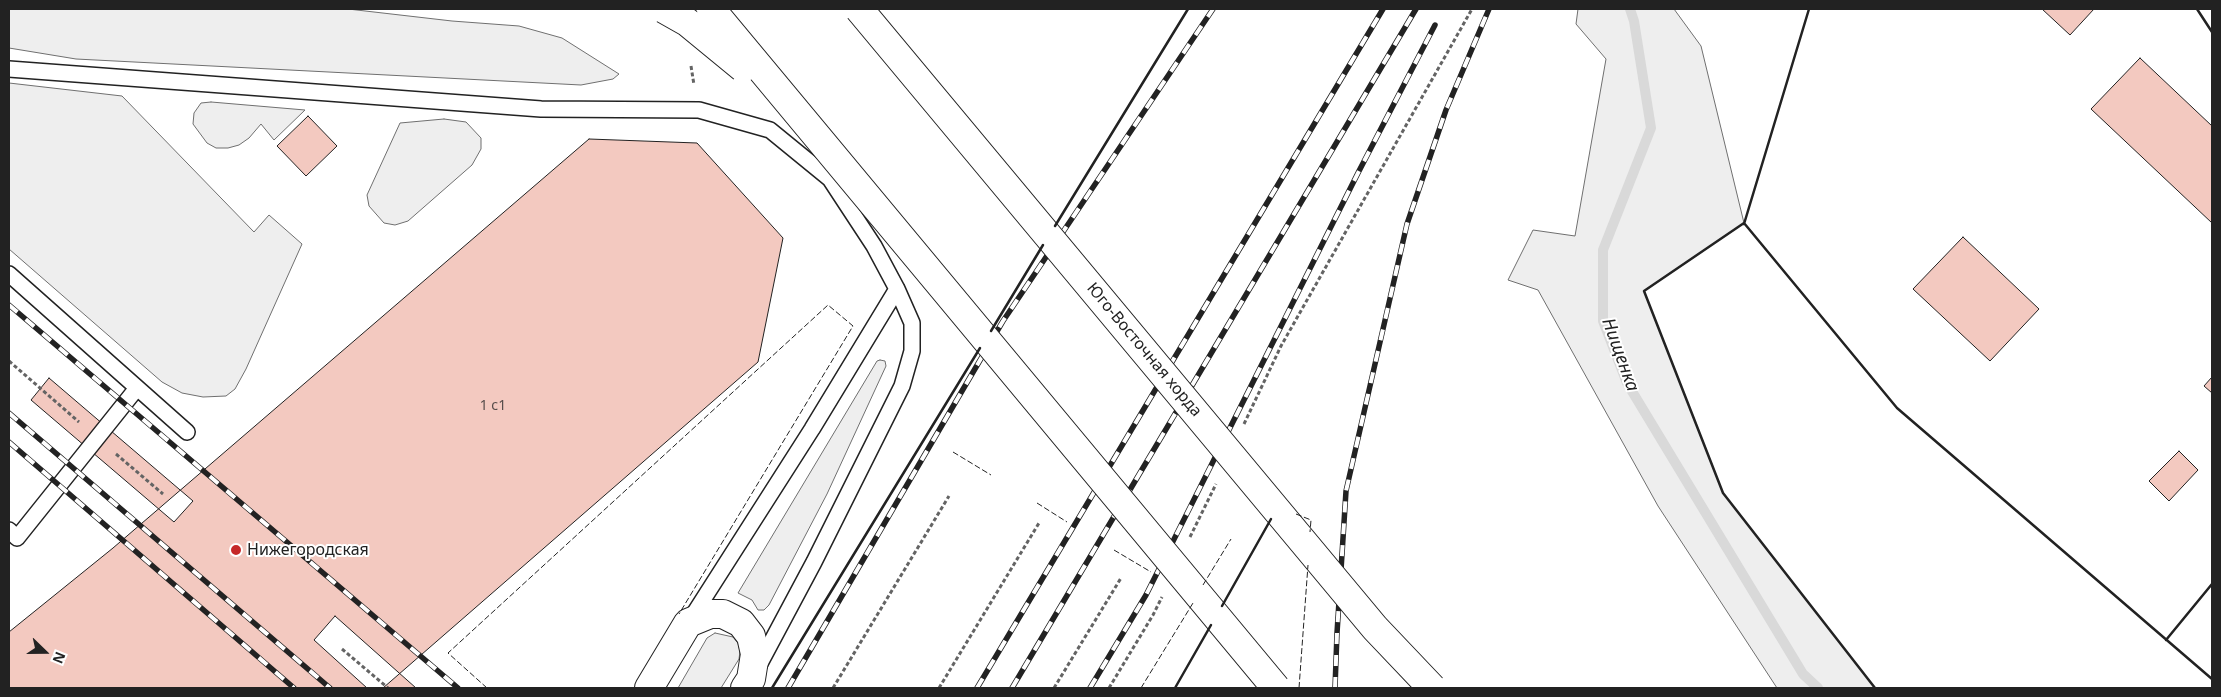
<!DOCTYPE html>
<meta charset="utf-8">
<style>
body{margin:0}
#map{position:relative;width:2221px;height:697px;overflow:hidden;background:#fff;font-family:"Noto Sans",sans-serif}
canvas{display:block}
.frame{position:absolute;inset:0;border:10px solid #222;pointer-events:none}
.north{position:absolute;left:20px;top:627px;width:50px;height:50px;-webkit-text-stroke:4px #fff;paint-order:stroke;rotate:112deg;font-size:14px;font-weight:700;line-height:20px;text-align:center;color:#222}
.north::after{content:'';display:block;margin:auto;width:18px;height:22px;background:#222;clip-path:polygon(50% 0,100% 100%,50% 72%,0 100%)}
</style>
<div id="map">
<canvas width="2221" height="697"></canvas>
<div class="frame"></div>
<div class="north">N</div>
</div>
<script>
const ctx = document.querySelector('canvas').getContext('2d');
ctx.lineJoin = 'round';
function fillPath(path, color) {
  ctx.fillStyle = color;
  ctx.fill(path, 'evenodd');
}
function poly(rows) {
  const path = new Path2D();
  for (const r of rows) {
    path.moveTo(r[0], r[1]);
    for (let i = 2; i < r.length; i += 2) path.lineTo(r[i], r[i + 1]);
  }
  return path;
}
function trace(path, color, width, dash) {
  ctx.strokeStyle = color;
  ctx.lineWidth = width;
  ctx.lineCap = dash ? 'butt' : 'round';
  ctx.setLineDash(dash || []);
  ctx.stroke(path);
}
function write(font, color, halo, rows, align = 'center') {
  ctx.font = font + ' "Noto Sans",sans-serif';
  ctx.lineWidth = 4;
  ctx.setLineDash([]);
  ctx.textBaseline = 'middle';
  ctx.strokeStyle = halo;
  ctx.fillStyle = color;
  for (const [text, x, y, turn = 0] of rows) {
    ctx.save();
    ctx.translate(x, y);
    ctx.rotate((+turn || 0) * Math.PI / 180);
    ctx.textAlign = isNaN(turn) ? turn : align;
    if (halo) ctx.strokeText(text, 0, 0);
    ctx.fillText(text, 0, 0);
    ctx.restore();
  }
}
const green = poly([
 [9,9,348,9,452,21,519,26,562,38,619,74,613,79,581,85,76,59,9,48,9,9],
 [1578,9,1674,9,1701,46,1744,223,1644,291,1723,493,1875,688,1777,688,1658,506,1538,290,1508,280,1533,230,1575,236,1606,59,1576,24,1578,9],
 [9,83,122,96,254,232,269,215,302,244,246,369,235,389,226,396,203,397,182,393,162,382,9,249,9,83],
 [211,102,305,110,274,140,261,124,249,138,239,145,228,148,216,148,207,143,193,124,194,113,201,103,211,102],
 [444,119,466,122,481,138,481,149,472,165,408,221,395,225,384,223,369,206,367,195,400,123,444,119],
 [880,360,885,361,886,366,827,494,769,605,764,610,758,610,752,600,738,593,877,361,880,360],
 [715,633,733,637,738,643,740,651,739,659,721,688,678,688,707,638,715,633]
]);
const stream = poly([
 [1630,9,1634,21,1651,128,1603,250,1603,321,1627,383,1803,674,1818,688]
]);
const building = poly([
 [2042,9,2094,9,2070,35,2042,9],
 [2140,58,2212,126,2212,223,2091,109,2140,58],
 [308,116,337,146,306,176,277,146,308,116],
 [589,139,697,143,783,238,758,362,383,688,9,688,9,632,113,548,589,139],
 [1963,237,2039,309,1990,361,1913,289,1963,237],
 [2212,377,2212,393,2204,386,2212,377],
 [49,378,193,501,174,522,31,400,49,378],
 [2179,451,2198,470,2169,501,2149,481,2179,451],
 [335,616,416,688,367,688,314,640,335,616]
]);
const path = poly([
 [691,66,694,85],
 [9,361,79,422],
 [1244,424,1281,346,1472,9],
 [116,454,163,494],
 [1190,537,1216,484],
 [342,649,388,688],
 [833,688,949,496],
 [939,688,1039,523],
 [1054,688,1121,578],
 [1109,688,1153,615,1162,597]
]);
const lane = poly([
 [9,69,541,109,699,110,770,130,830,179,874,246,897,289,912,323,912,351,902,386,814,562,758,667],
 [9,274,187,432],
 [9,530,17,538,137,388],
 [690,620,812,429,897,289]
]);
const street = poly([
 [649,688,688,623,710,614,723,614,741,623,751,636,755,654,751,679,745,688]
]);
const rail = poly([
 [9,305,458,688],
 [9,413,330,688],
 [9,442,294,688],
 [788,688,1003,321,1213,9],
 [977,688,1383,9],
 [1012,688,1416,9],
 [1090,688,1146,595,1359,171,1435,25],
 [1335,688,1337,633,1346,491,1407,224,1446,110,1489,9]
]);
const primaryBridge = poly([
 [664,9,687,22,743,68],
 [711,9,1276,688],
 [859,9,1375,628,1432,688]
]);
const fence = poly([
 [953,452,991,475],
 [1037,503,1067,522],
 [1296,514,1311,520,1310,532],
 [1114,550,1151,572],
 [1203,585,1231,539],
 [487,688,448,653,828,305,853,326,679,614],
 [1141,688,1193,603],
 [1299,688,1308,565]
]);
const wall = poly([
 [2197,9,2212,32],
 [1744,224,1809,9],
 [1055,226,1188,9],
 [991,331,1043,245],
 [1222,606,1271,519],
 [2166,640,2212,584],
 [772,688,980,348],
 [1175,688,1211,625],
 [1875,688,1723,493,1644,291,1744,223,1897,408,2212,679]
]);
const markers = [
 [236,550,6,"#c62828"]
];
const numberNames = [
 ["1 с1",493,406]
];
const streetNames = [
 ["Юго-Восточная хорда",1144,350,50]
];
const poiNames = [
 ["Нижегородская",247,550]
];
const waterNames = [
 ["Нищенка",1620,355,70]
];
fillPath(green, '#eee');
trace(green, '#6f6f6f', 1);
trace(stream, '#d9d9d9', 10);
fillPath(building, '#f3c9c0');
trace(building, '#222', 1);
trace(lane, '#222', 18);
trace(street, '#222', 30);
trace(path, '#646464', 3, [4, 2.5]);
trace(lane, '#fff', 15);
trace(street, '#fff', 28);
trace(rail, '#222', 5.5);
trace(rail, '#fff', 4, [11]);
trace(primaryBridge, '#222', 30, []);
trace(primaryBridge, '#fff', 28);
trace(fence, '#222', 1, [6, 2.5]);
trace(wall, '#222', 2.5);
for (const [x, y, r, color] of markers) {
  const dot = new Path2D();
  dot.arc(x, y, r, 0, 2 * Math.PI);
  ctx.fillStyle = color;
  ctx.fill(dot);
  trace(dot, '#fff', 2);
}
write('14px', '#564c4a', null, numberNames);
write('16px', '#222', '#fff', streetNames);
write('16px', '#222', '#fff', poiNames, 'left');
write('italic 18px', '#222', '#fff', waterNames);
</script>
